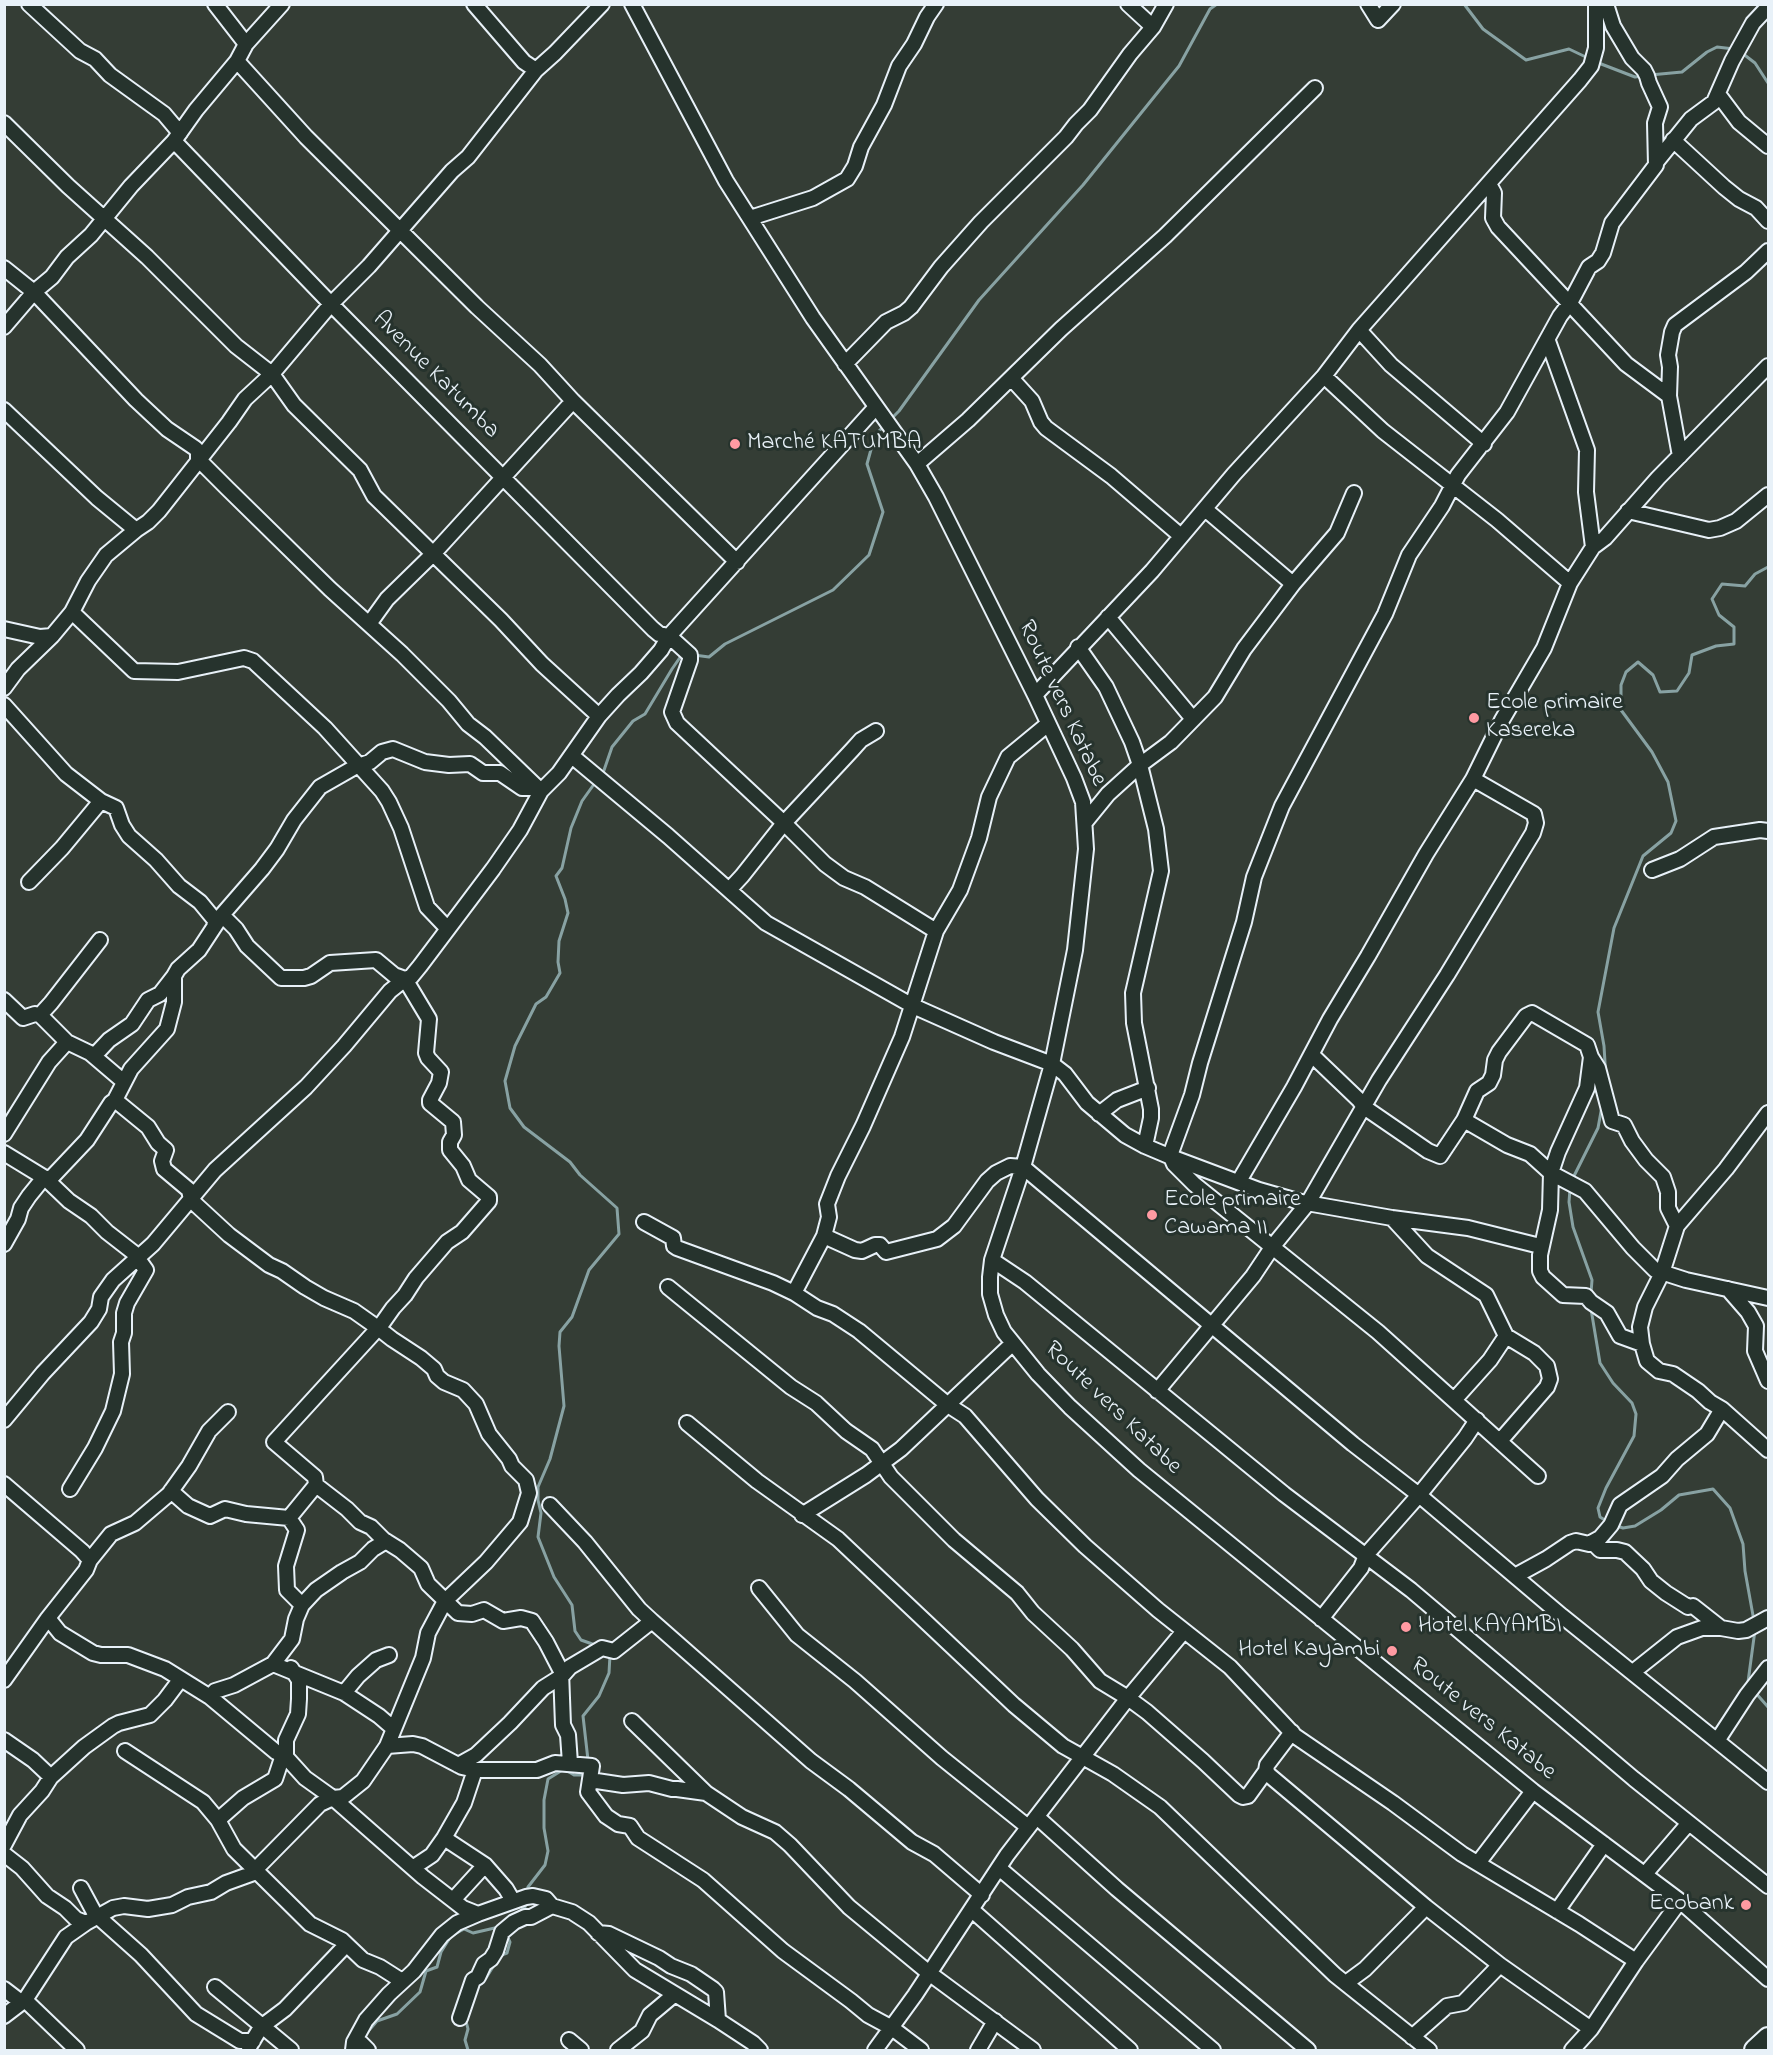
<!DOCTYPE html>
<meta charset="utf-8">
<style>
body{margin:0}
#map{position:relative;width:1773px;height:2055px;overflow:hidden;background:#343d35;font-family:"Indie Flower",sans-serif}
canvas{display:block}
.frame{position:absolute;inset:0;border:6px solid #e8f1f8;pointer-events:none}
</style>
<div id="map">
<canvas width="1773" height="2055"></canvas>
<div class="frame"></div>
</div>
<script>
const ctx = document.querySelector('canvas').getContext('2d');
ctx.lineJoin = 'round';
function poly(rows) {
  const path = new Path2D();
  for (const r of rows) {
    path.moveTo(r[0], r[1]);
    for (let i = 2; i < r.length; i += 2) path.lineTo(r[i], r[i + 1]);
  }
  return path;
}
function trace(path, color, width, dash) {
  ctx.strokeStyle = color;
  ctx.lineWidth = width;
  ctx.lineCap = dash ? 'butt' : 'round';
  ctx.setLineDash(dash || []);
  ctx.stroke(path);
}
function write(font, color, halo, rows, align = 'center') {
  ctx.font = font + ' "Indie Flower",sans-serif';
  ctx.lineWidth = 6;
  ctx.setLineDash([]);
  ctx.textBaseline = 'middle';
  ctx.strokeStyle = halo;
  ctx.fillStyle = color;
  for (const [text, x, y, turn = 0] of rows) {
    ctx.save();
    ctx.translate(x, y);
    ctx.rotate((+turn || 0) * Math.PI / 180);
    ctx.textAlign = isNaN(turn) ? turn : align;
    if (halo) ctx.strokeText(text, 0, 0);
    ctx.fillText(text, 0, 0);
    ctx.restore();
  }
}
const stream = poly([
 [1464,4,1483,29,1526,60,1569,49,1590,59],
 [1742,53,1755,63,1768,83],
 [1596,62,1635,77,1643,76],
 [1650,75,1682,72,1707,52,1717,47,1734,49],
 [890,420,899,411,979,300,1083,185,1179,66,1210,9,1217,4],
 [694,655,709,657,725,644,833,590,869,555,883,512,867,464,875,435,885,425],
 [602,776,612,747,633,721,645,714,672,669,681,656,684,656],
 [597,780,582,801,571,828,562,868,556,876,565,899,568,913,559,941,558,962,560,973,546,997,536,1004,515,1046,505,1081,510,1108,524,1127,570,1162,580,1175,617,1208,619,1234,589,1270,572,1317,560,1332,559,1346,564,1406,550,1459,538,1487,538,1500,541,1513,538,1537,554,1577,572,1605,575,1631,581,1640,598,1646],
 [1606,1079,1604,1046,1598,1012,1614,928,1643,856,1671,833,1676,821,1668,782,1652,752,1621,710,1621,685,1626,672,1638,662,1653,675,1660,692,1677,691,1689,673,1692,655,1716,646,1734,644,1734,627,1719,615,1712,599,1722,584,1745,586,1755,574,1768,567],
 [1572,1180,1598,1128,1602,1106],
 [1570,1189,1569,1202,1573,1227,1592,1280,1591,1293],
 [1591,1309,1600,1363,1613,1383,1632,1403,1636,1414,1634,1436,1606,1488,1598,1508,1600,1517,1608,1522],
 [1617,1526,1623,1528,1635,1526,1661,1510,1679,1495,1713,1489,1730,1508,1743,1544,1745,1571,1754,1621],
 [1750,1685,1748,1682,1755,1630],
 [1754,1691,1768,1707],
 [588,1760,583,1716,599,1696,609,1673,610,1655],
 [527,1891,528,1887,545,1865,548,1851,544,1828,544,1800,548,1779,564,1769,574,1775,583,1775,585,1771],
 [517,1914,525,1907,526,1901],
 [499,1956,507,1953,510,1942,506,1933],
 [481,1980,486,1978,496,1962],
 [465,2017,468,2029,465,2040,468,2050],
 [365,2035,377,2021,397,2014,420,1992,426,1971,437,1967,441,1952,451,1936,464,1929,473,1933,499,1927]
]);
const minor = poly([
 [29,4,80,51,95,59,110,75,164,114,180,133],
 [215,4,246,44],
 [474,4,524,62,536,70],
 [632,4,726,181,813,318,917,464,936,497,1035,695,1074,778,1083,802,1086,849,1075,950,1052,1064,1023,1167,992,1260,990,1277,990,1294,996,1315,1004,1332,1038,1374,1070,1407,1139,1470,1533,1791,1680,1901,1768,1979],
 [1128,4,1153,27],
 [1368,4,1378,20,1393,4],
 [237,61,306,137,477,307,540,365,573,401,737,562],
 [1718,94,1739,122,1768,146],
 [4,123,68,186,147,257,236,346,272,374,294,405,360,470,374,496,501,620,542,664,599,716],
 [1673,140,1724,187,1739,199,1756,208,1768,221],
 [174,141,331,304,653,629,659,634,669,636,690,655,690,660,672,712,677,723,784,823,825,864,844,878,865,887,936,931],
 [1657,161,1691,119,1714,102,1732,61,1753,23,1768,7],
 [1489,184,1494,193,1493,218,1498,227,1626,364,1669,396],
 [750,218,813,198,847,179,855,166,861,147,884,105,899,66,914,44,927,17,936,4],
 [4,268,34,292,136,400,167,429,195,448,198,451,198,459,227,488,330,589,402,654,449,701,468,724,485,737,540,790],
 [4,327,34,292,52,277,67,257,91,235,131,186,174,141,196,110,237,61,246,44,282,4],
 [1359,330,1391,365,1484,444],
 [1548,341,1587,450,1586,492,1593,547],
 [845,364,886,322,904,313,911,307,941,267,981,222,1066,137,1076,124,1090,110,1130,54,1153,27,1166,4],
 [1324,376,1383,431,1497,520,1570,583],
 [1012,379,1032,401,1041,422,1046,428,1111,476,1181,536],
 [4,410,97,498,136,530],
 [1680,456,1669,396,1670,367,1668,355,1672,332,1675,325,1746,272,1768,251],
 [917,464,968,420,1061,329,1165,236,1315,88],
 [1205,509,1293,584],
 [1628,511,1709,530,1720,528,1736,521,1768,495],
 [72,612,134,671,178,672,244,658,253,661,325,728,382,791,389,802,401,828,427,907,448,929],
 [1108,617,1193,719],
 [369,624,387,599,434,553,573,401],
 [4,629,40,637,52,636],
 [1078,647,1106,687,1132,742,1140,765,1156,829,1161,871,1133,993,1134,1023,1151,1109,1151,1118,1145,1146],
 [4,688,18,669,52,636,72,612,88,581,106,555,136,530,148,522,159,511,229,422,245,399,272,374,331,304,369,266,452,171,468,157,536,70,555,53,602,4],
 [1035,695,1152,571,1234,474,1324,376,1359,330,1580,80,1591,66,1596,48,1596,4],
 [4,705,66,774,101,801,116,808,122,825,129,836,156,860,179,886,200,902,214,919,215,925],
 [572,756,668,836,766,923,913,1006,994,1042,1052,1064,1065,1074,1087,1103,1125,1135,1145,1146,1171,1157,1259,1190,1301,1202,1392,1218,1468,1228,1540,1246],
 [1086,821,1108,794,1140,765,1171,742,1215,697,1244,649,1293,584,1337,533,1354,493],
 [1652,870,1680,859,1714,837,1760,830,1768,831],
 [29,882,62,848,101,801],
 [729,890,742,876,784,823,852,750,861,740,876,731],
 [222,915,236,929,247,946,281,978,304,978,311,976,330,963,376,960,394,975,405,979,429,1019,426,1053,428,1058,441,1072,439,1083,430,1100,430,1103,453,1122,454,1135,450,1142,450,1150,463,1166,469,1180,489,1197,489,1201,462,1232,447,1242,416,1278,405,1295,393,1308,381,1325,274,1442,315,1477,316,1485,347,1509,360,1522,371,1527,384,1540,400,1550,421,1568,428,1584,458,1613,472,1614,484,1610,503,1621,521,1618,532,1621,546,1642,561,1671,563,1725,568,1735,570,1763],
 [4,1000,23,1018,35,1014,40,1015,67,1042,90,1053,124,1082],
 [40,1015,51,1003,100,940],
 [1312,1055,1359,1100,1364,1107,1428,1151,1440,1156,1464,1120,1477,1091,1489,1083,1493,1075,1495,1060,1499,1052,1526,1016,1532,1013,1587,1045,1591,1057,1598,1068,1612,1121,1624,1125,1632,1141,1646,1160,1663,1177,1668,1192,1668,1208,1677,1226],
 [94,1056,109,1040,132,1024,148,1000,160,994,174,976],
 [1768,1113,1726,1169,1677,1226,1662,1273,1645,1307,1640,1327,1642,1344,1647,1361,1659,1371,1673,1374,1698,1391,1710,1402,1722,1409,1768,1450],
 [1099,1114,1117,1100,1148,1088],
 [1464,1120,1507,1145,1530,1154,1551,1173,1558,1152,1587,1088,1591,1057],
 [4,1134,49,1062,67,1042],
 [4,1153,45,1178,69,1201,91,1216,107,1232,134,1253,146,1270,127,1303,124,1313,124,1333,121,1342,122,1374,113,1411,95,1448,70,1489],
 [1239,1181,1294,1087,1330,1019,1368,956,1426,854,1473,779,1502,720,1544,648,1570,583,1593,547,1605,538,1658,478,1768,366],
 [1392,1218,1427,1256,1486,1295,1506,1336,1490,1360,1455,1399],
 [644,1222,673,1238,674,1246,677,1248,773,1283,794,1293,817,1308,833,1314,859,1331,948,1405,965,1416,1037,1499,1085,1546,1158,1610,1230,1667,1295,1736,1393,1803,1462,1854,1579,1924,1636,1961],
 [824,1236,855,1250,862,1251,875,1245,880,1245,886,1252,937,1239,954,1226,987,1181,996,1173,1010,1166,1023,1167,1353,1444,1419,1495,1562,1616,1768,1782],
 [4,1244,18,1219,21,1208,29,1196,42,1180,52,1177,87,1140,111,1103,115,1100,131,1069,167,1029,174,1002,174,976,178,969,199,950,222,915,262,869,277,849,294,820,320,787,355,767,370,762,382,752,393,749,425,762,449,765,470,764,483,773,500,773,522,788,536,788],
 [992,1260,1025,1282,1284,1494,1411,1590,1634,1779,1768,1886],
 [668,1287,791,1387,816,1403,846,1431,872,1449,891,1477,954,1540,1017,1593,1033,1613,1072,1649,1100,1681,1128,1698,1147,1712,1203,1761,1239,1795,1243,1797,1248,1796,1266,1771],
 [1728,1289,1748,1312,1756,1326,1755,1351,1768,1381],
 [794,1293,824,1236,829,1217,827,1204,838,1176,863,1126,902,1037,936,931,960,890,979,838,989,797,1008,757,1048,724],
 [1642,1344,1620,1336,1607,1313,1591,1302,1586,1296,1563,1295,1543,1277,1540,1271,1540,1255,1550,1210,1551,1173,1585,1191,1633,1248,1655,1270,1686,1280,1768,1298],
 [1157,1391,1253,1276,1273,1246,1308,1203,1379,1080,1447,975,1533,833,1536,823,1534,814,1473,779],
 [4,1420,43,1373,91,1322,99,1309,101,1297,113,1280,153,1244,215,1170,306,1087,344,1046,390,991,405,979,411,977,420,966,493,869,520,830,541,791,559,773,599,716,618,695,641,673,661,650,669,636,876,407],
 [687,1423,757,1481,838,1539,1014,1705,1063,1746,1113,1774,1160,1807,1335,1975,1429,2050],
 [1500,1441,1547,1387,1550,1379,1547,1366,1534,1353,1506,1336],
 [1538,1476,1378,1332,1194,1184,1174,1164,1171,1157,1172,1150,1192,1095,1200,1063,1244,922,1254,877,1282,806,1385,614,1409,555,1442,506,1458,475,1507,412,1560,316,1570,303,1589,267,1598,261,1603,253,1612,223,1656,165,1655,123,1660,107,1649,83,1647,76,1644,70,1632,58,1613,26,1606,4],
 [4,1484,82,1551,90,1560,86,1570,48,1618,4,1680],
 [171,1491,188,1506,210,1516,225,1509,246,1514,289,1518,316,1485],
 [550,1505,585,1542,639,1609,652,1621,811,1761,849,1789,912,1842,934,1854,982,1895],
 [802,1515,866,1475,901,1449,1013,1343],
 [289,1518,297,1530,286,1566,287,1590,302,1605],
 [1593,1543,1600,1550,1617,1550,1625,1552,1643,1569,1651,1581,1666,1593,1688,1607,1693,1606,1721,1628,1738,1631,1746,1630,1768,1618],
 [90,1560,111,1534,135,1523,169,1494,189,1466,209,1431,228,1412],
 [1515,1576,1546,1559,1570,1543,1576,1541,1589,1544,1600,1538,1611,1525,1620,1505,1662,1476,1677,1459,1707,1434,1722,1409],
 [759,1588,797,1635,855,1681,942,1758,1028,1827],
 [48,1618,60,1633,93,1653,101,1655,128,1655,165,1669,210,1697,276,1752,286,1757,305,1778,333,1798,423,1877,463,1908,478,1914,526,1897,533,1896,546,1899,552,1906,572,1912,589,1923,635,1970,718,2020,753,2043,760,2050],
 [1321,1619,1361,1568,1366,1555,1419,1495,1465,1438,1477,1420],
 [273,1664,344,1693,379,1716,394,1729],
 [1633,1672,1677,1637,1702,1628,1721,1628],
 [344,1693,358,1676,376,1660,389,1655],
 [210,1697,215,1691,234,1685,273,1664,292,1639,296,1619,302,1605,316,1590,342,1572,360,1562,373,1549,386,1541],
 [632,1721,706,1793,742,1817,775,1832,790,1845,849,1907,929,1973,1033,2050],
 [1292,1732,1267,1765,1266,1771,1269,1775,1426,1907,1500,1965,1591,2029],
 [4,1740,33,1760,51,1777],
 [1717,1741,1747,1695,1768,1668],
 [387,1746,413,1744,422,1746,462,1767,475,1770,537,1770,555,1763,592,1766,588,1792,606,1816,618,1824,630,1826,638,1838,703,1880,783,1951,851,2001,868,2015,892,2028,921,2050],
 [125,1751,203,1802,218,1820,234,1849,310,1924,342,1940,363,1960,380,1967,402,1981],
 [286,1757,286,1740,298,1714,299,1699,299,1680,291,1668],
 [458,1765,476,1755,510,1723,543,1688,562,1676,570,1667,602,1648,614,1651,652,1621],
 [590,1780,623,1785,649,1783,672,1789,677,1789,706,1793],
 [1037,1817,1117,1889,1308,2050],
 [218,1820,243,1798,275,1779,283,1755],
 [444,1838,485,1865,506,1889,513,1901],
 [4,1845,20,1815,42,1791,51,1777,84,1747,113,1726,119,1723,150,1715,165,1700,180,1680],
 [4,1854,22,1868,47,1896,65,1908,76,1919,86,1923],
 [1478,1863,1533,1791],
 [414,1867,432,1855,444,1838,464,1803,475,1770],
 [999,1868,1213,2050],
 [1645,1874,1688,1824],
 [81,1888,95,1914,141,1955,196,2014,240,2041,253,2041],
 [453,1900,485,1865],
 [972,1910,1130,2050],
 [1557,1911,1604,1844],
 [598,1933,609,1934,659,1958,671,1966,691,1974,713,1989,716,1992,718,2020],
 [1346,1983,1365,1969,1426,1907],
 [215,1987,291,2050],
 [4,1989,21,2002],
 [25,2000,77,2050],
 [4,2016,25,2000,66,1937,86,1923,113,1908,124,1906,148,1909,172,1905,188,1897,211,1892,226,1883,251,1874,320,1804,333,1798,343,1797,363,1781,387,1746,423,1658,428,1633,445,1601,486,1562,520,1522,529,1493,526,1480,512,1466,509,1459,489,1434,476,1404,463,1390,444,1382,437,1376,434,1369,421,1358,392,1339,378,1328,354,1311,324,1298,305,1287,282,1271,269,1265,229,1235,191,1200,189,1190,164,1169,162,1161,166,1150,158,1143,148,1127,115,1100],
 [460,2018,473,1980,478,1977,484,1964,491,1959,496,1951,502,1932,514,1922,525,1917,531,1917,552,1906],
 [1412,2037,1447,2006,1463,2003,1500,1965],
 [569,2040,581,2050],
 [354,2042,361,2043,368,2050],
 [249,2047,261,2027,285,2009,346,1945],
 [353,2050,354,2042,366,2020,389,1994,414,1971,442,1935,457,1923,478,1914],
 [618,2050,642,2031,650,2015,675,1994],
 [875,2050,915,1995,1007,1855,1128,1698,1184,1631],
 [978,2050,995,2021],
 [1572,2050,1591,2029,1636,1961,1680,1901]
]);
const highway = poly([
 [1755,2050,1768,2038]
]);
const markers = [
 [735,444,6,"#ff9aa2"],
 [1474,718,6,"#ff9aa2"],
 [1152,1215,6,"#ff9aa2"],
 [1406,1627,6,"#ff9aa2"],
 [1392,1651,6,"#ff9aa2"],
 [1746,1905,6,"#ff9aa2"]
];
const streetNames = [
 ["Avenue Katumba",435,376,45],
 ["Route vers Katabe",1061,704,65],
 ["Route vers Katabe",1112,1409,44],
 ["Route vers Katabe",1482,1720,39]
];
const poiNames = [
 ["Marché KATUMBA",747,444],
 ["Ecole primaire",1486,704],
 ["Kasereka",1486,732],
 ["Ecole primaire",1164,1201],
 ["Cawama II",1164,1229],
 ["Hotel KAYAMBI",1418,1627],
 ["Hotel Kayambi",1380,1651,"right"],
 ["Ecobank",1734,1905,"right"]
];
trace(stream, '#88a2a3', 3);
trace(minor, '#e8f1f8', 18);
trace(highway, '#e8f1f8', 24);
trace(minor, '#26332d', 14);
trace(highway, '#26332d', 20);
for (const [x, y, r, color] of markers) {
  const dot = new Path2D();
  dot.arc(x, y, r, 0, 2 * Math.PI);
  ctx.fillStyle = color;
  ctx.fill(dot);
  trace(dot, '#26332d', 2);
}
write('24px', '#e8f1f8', '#26332d', streetNames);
write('24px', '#e8f1f8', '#26332d', poiNames, 'left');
</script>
